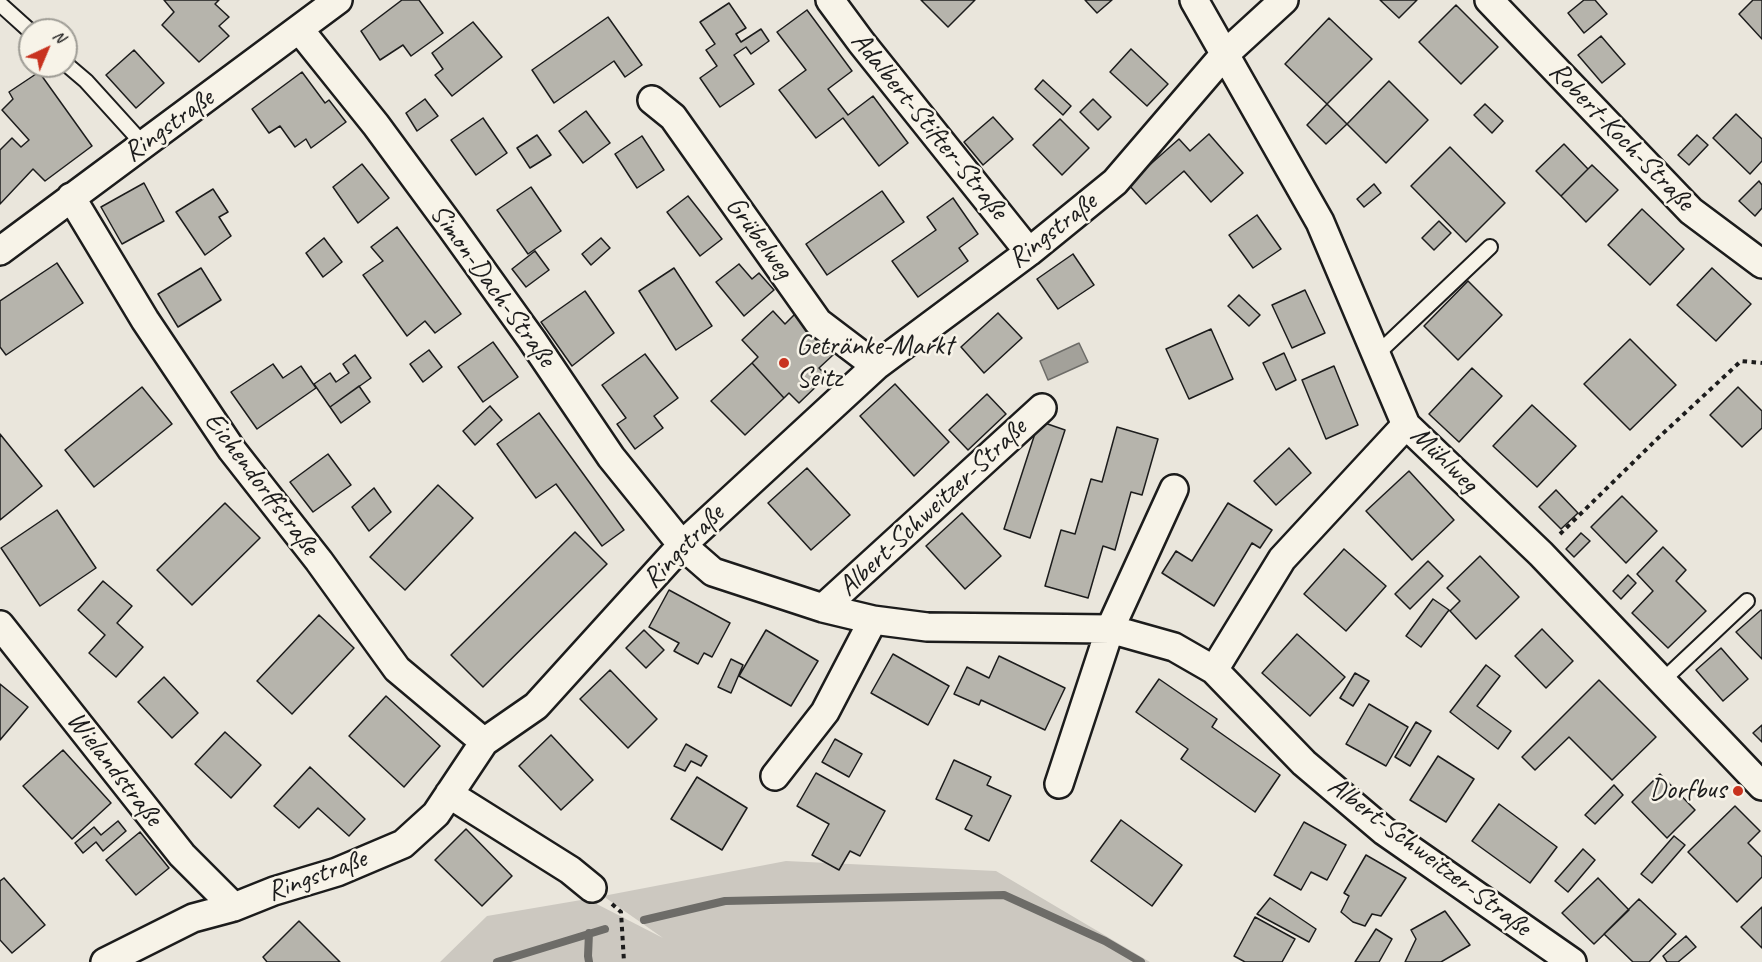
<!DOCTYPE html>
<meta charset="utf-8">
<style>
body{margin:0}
#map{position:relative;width:1762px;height:962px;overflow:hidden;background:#eae6dc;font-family:Caveat,sans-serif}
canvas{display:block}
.north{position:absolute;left:18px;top:18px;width:60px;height:60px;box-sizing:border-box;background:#f7f3e8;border:2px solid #9f9d96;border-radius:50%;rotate:44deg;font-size:16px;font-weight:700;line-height:24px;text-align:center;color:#1c1c1c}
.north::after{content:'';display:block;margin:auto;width:21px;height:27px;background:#c8321e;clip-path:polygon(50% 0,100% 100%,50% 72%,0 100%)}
</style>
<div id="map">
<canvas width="1762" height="962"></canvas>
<div class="north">N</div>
</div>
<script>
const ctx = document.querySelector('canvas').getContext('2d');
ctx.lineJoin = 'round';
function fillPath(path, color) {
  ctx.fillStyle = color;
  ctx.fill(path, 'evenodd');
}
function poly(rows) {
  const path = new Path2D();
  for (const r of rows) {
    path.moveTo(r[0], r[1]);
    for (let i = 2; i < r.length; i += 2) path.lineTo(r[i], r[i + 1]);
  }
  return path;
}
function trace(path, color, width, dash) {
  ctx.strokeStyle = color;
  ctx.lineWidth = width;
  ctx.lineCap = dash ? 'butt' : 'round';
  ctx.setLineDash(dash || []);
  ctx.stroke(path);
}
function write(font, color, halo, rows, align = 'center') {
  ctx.font = font + ' Caveat,sans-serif';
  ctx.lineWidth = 5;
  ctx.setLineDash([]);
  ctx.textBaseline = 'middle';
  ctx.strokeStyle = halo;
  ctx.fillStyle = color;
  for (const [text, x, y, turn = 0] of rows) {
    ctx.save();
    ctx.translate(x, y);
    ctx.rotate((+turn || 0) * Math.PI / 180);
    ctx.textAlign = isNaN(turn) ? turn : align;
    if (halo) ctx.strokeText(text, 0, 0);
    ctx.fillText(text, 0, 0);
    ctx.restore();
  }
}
const green = poly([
 [786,861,996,871,1150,962,440,962,487,916,587,899,663,938,603,896]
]);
const water = poly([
 [1079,343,1088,362,1048,380,1040,361,1079,343]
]);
const stream = poly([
 [644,920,725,901,1004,895,1105,941,1141,962],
 [589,933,588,956,589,962],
 [497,962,605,929]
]);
const building = poly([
 [164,0,219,0,215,4,229,17,219,26,229,36,199,62,162,25,174,12,164,0],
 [402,0,419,0,443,33,411,56,403,45,380,60,361,31,402,0],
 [921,0,975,0,948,27,921,0],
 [1085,0,1112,0,1097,13,1085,0],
 [1380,0,1417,0,1399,18,1380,0],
 [1584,0,1595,0,1607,14,1584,33,1568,13,1584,0],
 [1753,0,1762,0,1762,39,1739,14,1753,0],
 [729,3,746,28,736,34,741,42,761,29,769,41,751,54,746,47,734,55,754,84,720,107,700,78,717,66,706,50,715,44,700,22,729,3],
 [1456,5,1498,47,1461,84,1419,42,1456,5],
 [807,10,852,71,828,89,848,115,873,96,908,143,879,166,843,118,816,138,779,90,806,70,777,32,807,10],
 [608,17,642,65,625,77,614,61,554,103,532,70,608,17],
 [1329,18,1372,59,1327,104,1285,64,1329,18],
 [473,22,502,57,452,96,435,75,443,69,432,53,473,22],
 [1601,36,1625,64,1602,83,1578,55,1601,36],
 [1131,49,1168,84,1147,106,1110,72,1131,49],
 [134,50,164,83,136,108,106,75,134,50],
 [39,72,92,146,45,181,33,169,0,204,0,150,12,138,21,147,29,140,2,110,13,99,9,92,39,72],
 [302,72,325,103,329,100,346,122,311,148,306,139,295,147,280,126,269,133,252,109,302,72],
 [1043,80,1071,106,1063,115,1035,89,1043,80],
 [1389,81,1428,120,1386,163,1347,124,1389,81],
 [425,99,438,116,417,131,406,113,425,99],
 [1093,99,1111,117,1098,130,1080,112,1093,99],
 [1327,104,1347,124,1326,144,1307,125,1327,104],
 [1485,104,1503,121,1492,133,1474,115,1485,104],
 [586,111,610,143,583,163,559,131,586,111],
 [1736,114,1762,139,1762,161,1750,174,1713,138,1736,114],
 [993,117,1013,139,983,165,964,142,993,117],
 [483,118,507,153,476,175,451,140,483,118],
 [1060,119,1089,148,1062,175,1033,145,1060,119],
 [1209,134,1243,173,1211,202,1184,171,1146,204,1128,184,1179,139,1190,151,1209,134],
 [537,135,551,155,530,168,517,148,537,135],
 [1697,135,1708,145,1689,165,1678,155,1697,135],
 [642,136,664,170,637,188,615,154,642,136],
 [1564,144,1588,169,1561,196,1536,171,1564,144],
 [1450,147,1505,203,1466,242,1411,186,1450,147],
 [362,164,389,198,358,223,333,187,362,164],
 [1592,165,1618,190,1586,222,1561,196,1592,165],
 [1759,181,1762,185,1762,208,1755,216,1739,201,1759,181],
 [144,183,164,221,122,244,101,207,144,183],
 [1374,184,1381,193,1364,207,1357,199,1374,184],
 [531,187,561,231,528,254,497,210,531,187],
 [213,189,228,212,219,217,231,236,205,255,176,212,213,189],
 [882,191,904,222,827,275,806,244,882,191],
 [688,196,722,239,700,256,667,212,688,196],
 [953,198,978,234,959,248,968,261,918,297,892,261,936,230,927,217,953,198],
 [1642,209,1684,249,1650,285,1608,245,1642,209],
 [1257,215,1281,249,1253,268,1229,235,1257,215],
 [1439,221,1451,233,1434,250,1422,238,1439,221],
 [397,227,461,314,435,333,425,321,407,336,363,275,383,261,371,247,397,227],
 [324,238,342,262,323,277,306,253,324,238],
 [601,238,610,248,591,265,582,254,601,238],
 [535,251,549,270,526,287,512,269,535,251],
 [1073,254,1094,285,1058,309,1037,279,1073,254],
 [57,263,83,303,6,355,0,347,0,301,57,263],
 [739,264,752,279,759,273,774,290,744,316,716,282,739,264],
 [201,268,221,300,178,327,158,294,201,268],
 [674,268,712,326,676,350,639,291,674,268],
 [1712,268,1751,304,1716,341,1677,305,1712,268],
 [1468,281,1502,315,1458,360,1424,326,1468,281],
 [1305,290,1325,333,1292,348,1272,305,1305,290],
 [585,291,614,333,572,366,541,322,585,291],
 [1239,295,1260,315,1249,326,1228,306,1239,295],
 [773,311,785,324,795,314,833,355,819,368,827,376,799,403,789,393,784,398,752,363,758,357,742,340,773,311],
 [998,313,1022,338,984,373,961,347,998,313],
 [1211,329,1233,379,1189,399,1166,349,1211,329],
 [1630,339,1676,385,1630,430,1584,384,1630,339],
 [493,342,518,377,483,402,458,367,493,342],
 [429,350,442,367,423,382,410,364,429,350],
 [1284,353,1296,380,1276,390,1263,363,1284,353],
 [645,354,678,398,654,416,663,428,635,449,617,424,626,418,602,385,645,354],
 [355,355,371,378,330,407,314,384,330,373,336,382,349,373,343,364,355,355],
 [752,363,784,398,745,435,711,401,752,363],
 [273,364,283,378,301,366,316,388,257,429,231,392,273,364],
 [1334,366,1358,425,1326,439,1302,380,1334,366],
 [1472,368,1502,396,1459,442,1429,414,1472,368],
 [895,384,949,442,914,476,860,416,895,384],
 [359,386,370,402,341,423,330,407,359,386],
 [142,387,172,424,94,487,65,450,142,387],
 [1738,387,1762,411,1762,428,1742,447,1710,415,1738,387],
 [987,394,1006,414,968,450,949,430,987,394],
 [1532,405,1576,446,1537,487,1493,446,1532,405],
 [490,406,502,420,475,445,463,431,490,406],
 [539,413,624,530,602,546,556,484,536,498,497,444,539,413],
 [1039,421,1065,430,1030,538,1004,529,1039,421],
 [1117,427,1158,439,1142,495,1131,492,1115,550,1103,546,1088,598,1045,586,1061,530,1075,534,1091,479,1102,482,1117,427],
 [0,434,42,486,0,520,0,434],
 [1289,448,1311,473,1276,505,1254,481,1289,448],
 [328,454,351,485,313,512,290,482,328,454],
 [807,468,850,515,811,550,768,503,807,468],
 [1409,471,1454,520,1412,560,1366,511,1409,471],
 [438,485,473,518,405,590,370,557,438,485],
 [374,488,391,512,369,531,352,507,374,488],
 [1556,490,1578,513,1561,529,1539,507,1556,490],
 [1622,496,1657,531,1626,563,1591,527,1622,496],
 [225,503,260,538,192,605,157,570,225,503],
 [1228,503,1272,530,1260,548,1252,543,1214,606,1162,573,1176,551,1192,561,1228,503],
 [57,510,96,568,40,606,1,548,57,510],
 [962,513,1001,556,965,589,926,546,962,513],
 [575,532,607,564,483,687,451,655,575,532],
 [1581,533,1590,541,1574,557,1566,549,1581,533],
 [1663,547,1686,570,1676,581,1706,611,1668,648,1632,613,1653,591,1637,574,1663,547],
 [1344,549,1386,586,1346,631,1304,594,1344,549],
 [1480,556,1519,597,1476,639,1450,611,1460,601,1447,588,1480,556],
 [1428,561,1443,576,1410,609,1395,594,1428,561],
 [1628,575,1636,583,1621,599,1613,591,1628,575],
 [103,581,132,606,117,623,143,647,116,677,89,653,105,635,78,610,103,581],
 [669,590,730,623,712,657,704,653,698,664,674,651,679,643,649,627,669,590],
 [1433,599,1449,610,1421,647,1406,636,1433,599],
 [1761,610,1762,611,1762,659,1736,632,1761,610],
 [319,615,354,648,292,714,257,681,319,615],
 [1542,629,1573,661,1546,688,1515,656,1542,629],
 [644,630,664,650,646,668,626,648,644,630],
 [766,630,818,661,791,706,739,676,766,630],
 [1297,634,1345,677,1310,716,1262,673,1297,634],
 [1721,648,1748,679,1723,701,1696,670,1721,648],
 [893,654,949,686,928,725,871,693,893,654],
 [999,656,1065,688,1045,730,981,700,979,705,954,694,967,667,989,678,999,656],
 [731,659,743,665,731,693,718,687,731,659],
 [1486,665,1500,676,1477,706,1511,731,1498,749,1450,712,1486,665],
 [610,670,657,719,628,748,580,699,610,670],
 [1355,673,1369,681,1353,706,1340,698,1355,673],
 [164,677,198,713,172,738,138,702,164,677],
 [1159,679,1217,719,1212,727,1280,775,1255,812,1181,759,1188,749,1136,712,1159,679],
 [1599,680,1656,737,1612,780,1569,737,1535,770,1522,757,1599,680],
 [0,684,28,707,0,740,0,684],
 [386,696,440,746,404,787,349,736,386,696],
 [1369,704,1408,727,1386,766,1346,744,1369,704],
 [1416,722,1431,731,1410,766,1395,757,1416,722],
 [1762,725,1762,742,1753,733,1762,725],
 [225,732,261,765,231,798,195,764,225,732],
 [551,735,593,780,561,810,519,766,551,735],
 [835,739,862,754,849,777,822,762,835,739],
 [686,744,707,756,701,766,691,761,685,771,674,766,686,744],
 [63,750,111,803,72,839,23,786,63,750],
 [1438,756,1474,779,1446,822,1410,800,1438,756],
 [954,760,991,777,987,785,1011,796,989,841,965,829,972,816,936,799,954,760],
 [310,767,365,819,349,836,318,808,299,828,274,806,310,767],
 [816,773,885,811,860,856,850,851,839,870,812,855,829,824,797,806,816,773],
 [1660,774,1695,810,1667,838,1632,802,1660,774],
 [697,777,747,808,722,850,671,819,697,777],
 [1614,785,1623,795,1595,824,1585,815,1614,785],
 [1499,804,1557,847,1530,883,1472,841,1499,804],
 [1735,806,1760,831,1748,843,1762,857,1762,877,1737,902,1688,852,1735,806],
 [1121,820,1182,865,1152,906,1091,861,1121,820],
 [118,821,126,831,103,851,96,842,83,853,75,843,94,827,101,835,118,821],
 [1304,822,1346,845,1327,880,1311,872,1301,890,1274,875,1304,822],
 [466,829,512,876,482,906,435,860,466,829],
 [140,832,169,868,136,895,106,860,140,832],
 [1674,836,1685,845,1652,883,1641,874,1674,836],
 [1583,849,1595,860,1568,892,1555,881,1583,849],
 [1366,855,1406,878,1381,916,1372,914,1365,926,1353,922,1341,912,1349,896,1344,893,1366,855],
 [4,878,45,925,12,953,0,940,0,881,4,878],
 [1598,878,1629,910,1594,944,1562,913,1598,878],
 [1270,898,1316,929,1309,942,1257,914,1270,898],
 [1639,899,1676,934,1649,962,1633,962,1604,934,1639,899],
 [1762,907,1762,948,1741,927,1762,907],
 [1445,911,1470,945,1441,962,1405,962,1416,939,1411,930,1445,911],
 [1255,917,1295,939,1282,962,1245,962,1234,956,1255,917],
 [299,921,340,962,267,962,263,957,299,921],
 [1376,929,1392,939,1379,962,1355,962,1376,929],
 [1686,936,1696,947,1678,962,1667,962,1663,956,1686,936]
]);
const path = poly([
 [1560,534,1657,439,1741,361,1762,363],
 [612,904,621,912,624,962]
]);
const service = poly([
 [0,4,30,31],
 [66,64,86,81,144,145],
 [1377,354,1490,247],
 [1661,682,1747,601]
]);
const minor = poly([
 [830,0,861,42,1029,252],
 [1194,0,1320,222,1406,425,1541,554,1762,786],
 [1489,0,1691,211,1762,264],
 [299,29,376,125,451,227,532,340,611,457,682,545,713,572,823,608,873,620,927,627,1110,629,1174,647,1214,670,1304,763,1384,831,1572,962],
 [652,100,673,117,818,322,876,366],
 [71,197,145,320,232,450,319,561,397,669,484,742],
 [0,251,338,0],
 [823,608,1042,408],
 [0,625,182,855,234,907],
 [1214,670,1282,559,1406,425],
 [775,776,825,712,873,620],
 [1059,784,1110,629,1174,489],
 [449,794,570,870,592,888],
 [105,962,193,918,234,907,274,891,337,872,403,844,436,814,484,742,536,706,682,545,876,366,1029,252,1115,182,1224,55,1284,0]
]);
const markers = [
 [784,363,6,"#c8321e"],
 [1738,791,6,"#c8321e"]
];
const streetNames = [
 ["Ringstraße",169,126,-36],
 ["Adalbert-Stifter-Straße",929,126,51],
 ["Robert-Koch-Straße",1621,137,46],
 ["Ringstraße",1053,231,-38],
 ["Grübelweg",759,238,54],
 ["Simon-Dach-Straße",492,286,54],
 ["Mühlweg",1444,460,44],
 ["Eichendorffstraße",261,484,53],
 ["Albert-Schweitzer-Straße",933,508,-43],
 ["Ringstraße",684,547,-46],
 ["Wielandstraße",114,769,52],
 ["Albert-Schweitzer-Straße",1429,857,37],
 ["Ringstraße",317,876,-20]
];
const poiNames = [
 ["Getränke-Markt",796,347],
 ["Seitz",796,379],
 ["Dorfbus",1726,791,"right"]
];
fillPath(green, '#ccc8c0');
fillPath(water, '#a3a19a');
trace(water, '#6d6c68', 1.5);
trace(stream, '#6d6c68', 8);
fillPath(building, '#b6b4ac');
trace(building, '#1c1c1c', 1.5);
trace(service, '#1c1c1c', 18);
trace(minor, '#1c1c1c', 32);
trace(path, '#1c1c1c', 4, [4.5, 4.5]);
trace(service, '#f7f3e8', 14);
trace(minor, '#f7f3e8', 27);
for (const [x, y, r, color] of markers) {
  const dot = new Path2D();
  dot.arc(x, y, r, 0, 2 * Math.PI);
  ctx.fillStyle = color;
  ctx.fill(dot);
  trace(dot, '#f7f3e8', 2);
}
write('28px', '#1c1c1c', '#f7f3e8', streetNames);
write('28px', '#1c1c1c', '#f7f3e8', poiNames, 'left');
</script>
